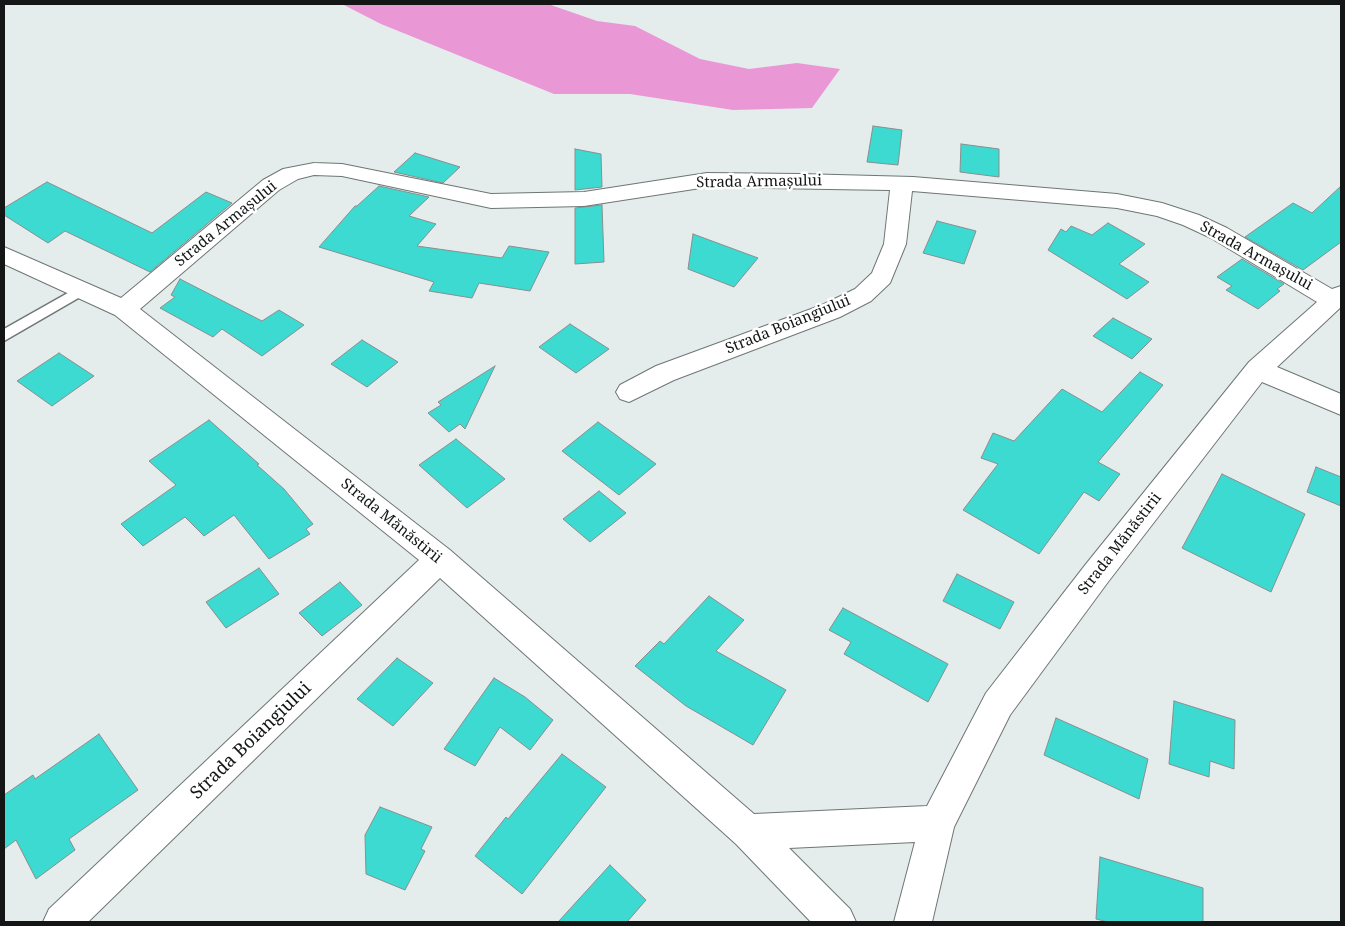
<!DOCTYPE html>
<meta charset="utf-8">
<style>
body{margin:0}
#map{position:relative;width:1345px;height:926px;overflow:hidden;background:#e4ecec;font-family:"Noto Serif",serif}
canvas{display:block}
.frame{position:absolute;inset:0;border:5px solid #141616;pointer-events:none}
</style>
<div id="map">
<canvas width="1345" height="926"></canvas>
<div class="frame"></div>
</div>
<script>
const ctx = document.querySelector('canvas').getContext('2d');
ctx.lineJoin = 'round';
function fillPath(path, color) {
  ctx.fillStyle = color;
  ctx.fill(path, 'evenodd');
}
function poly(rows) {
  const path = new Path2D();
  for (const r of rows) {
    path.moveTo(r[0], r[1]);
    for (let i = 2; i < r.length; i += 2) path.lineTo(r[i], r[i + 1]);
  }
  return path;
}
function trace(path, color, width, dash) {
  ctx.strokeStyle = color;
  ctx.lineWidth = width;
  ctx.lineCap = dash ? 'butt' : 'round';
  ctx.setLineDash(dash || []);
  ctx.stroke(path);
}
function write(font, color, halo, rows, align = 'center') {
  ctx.font = font + ' "Noto Serif",serif';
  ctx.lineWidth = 5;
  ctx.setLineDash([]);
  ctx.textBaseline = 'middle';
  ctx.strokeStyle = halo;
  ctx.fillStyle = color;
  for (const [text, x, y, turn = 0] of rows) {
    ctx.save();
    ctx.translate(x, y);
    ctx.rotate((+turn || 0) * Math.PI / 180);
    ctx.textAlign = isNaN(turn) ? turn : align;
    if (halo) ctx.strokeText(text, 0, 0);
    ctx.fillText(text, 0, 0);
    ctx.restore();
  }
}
const forest = poly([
 [342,4,548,4,597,21,635,26,700,59,749,69,797,63,840,69,812,108,733,110,630,94,554,94,381,24]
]);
const building = poly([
 [873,126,902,130,898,165,867,162,873,126],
 [961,144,999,149,999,177,960,172,961,144],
 [575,149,601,154,602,187,575,190,575,149],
 [415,153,460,167,443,183,394,172,415,153],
 [47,182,152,233,206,192,232,203,150,272,65,231,48,243,4,215,4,208,47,182],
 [379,186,429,197,409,216,436,224,417,246,502,258,509,246,549,252,530,291,479,283,472,298,429,291,434,282,319,247,355,206,357,206,379,186],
 [1341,186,1341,242,1303,270,1245,237,1293,203,1312,213,1341,186],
 [602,205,604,262,575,264,575,208,602,205],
 [937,221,976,231,964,264,923,253,937,221],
 [1108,223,1145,244,1119,264,1149,282,1127,299,1048,250,1061,229,1066,232,1071,226,1092,235,1108,223],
 [693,234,758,258,734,287,688,269,693,234],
 [1242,259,1284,284,1277,289,1280,291,1258,309,1226,290,1232,286,1217,277,1242,259],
 [180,279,262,321,279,310,304,325,262,356,222,329,213,337,160,308,175,297,171,295,180,279],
 [1113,318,1152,339,1132,359,1093,336,1113,318],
 [570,324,609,349,576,373,539,347,570,324],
 [362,340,398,362,367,387,331,364,362,340],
 [59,353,94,376,52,406,17,381,59,353],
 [495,366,465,429,460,424,449,432,428,413,441,405,438,402,495,366],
 [1140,372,1163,385,1098,462,1120,474,1099,501,1084,492,1039,554,963,510,998,464,981,458,993,433,1014,441,1062,389,1102,412,1140,372],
 [209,420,259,464,257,465,284,489,313,524,306,529,310,534,269,559,234,515,204,536,185,517,143,546,121,524,176,485,149,461,209,420],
 [598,422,656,464,619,495,562,451,598,422],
 [456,439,505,479,467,508,419,465,456,439],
 [1316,467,1341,477,1341,506,1307,492,1316,467],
 [1222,474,1305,514,1271,592,1182,548,1222,474],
 [599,491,626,513,590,542,563,519,599,491],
 [259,568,279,594,226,628,206,602,259,568],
 [957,574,1014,602,1000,629,943,601,957,574],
 [340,582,362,605,322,636,299,613,340,582],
 [709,596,744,620,716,651,786,690,753,745,686,706,635,666,660,641,664,644,709,596],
 [843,608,948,664,928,702,844,654,851,642,829,630,843,608],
 [397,658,433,683,393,726,357,699,397,658],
 [494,678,525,697,553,720,530,750,500,727,475,766,444,749,494,678],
 [1174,701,1235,720,1234,769,1210,761,1209,777,1169,764,1174,701],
 [1056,718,1148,759,1139,799,1044,755,1056,718],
 [99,734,138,790,69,839,75,850,36,879,16,840,4,849,4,795,33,775,35,779,99,734],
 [562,754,606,787,522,894,475,856,506,817,508,819,562,754],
 [380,807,432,827,421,849,425,851,405,890,366,874,365,835,380,807],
 [1100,857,1203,888,1203,922,1108,922,1096,919,1100,857],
 [610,865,646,900,627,922,558,922,610,865]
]);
const lane = poly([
 [82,285,87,287,89,290,87,293,4,341,4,329,82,285]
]);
const street = poly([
 [314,163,342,164,491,194,584,192,707,173,799,174,913,177,1117,194,1162,203,1199,215,1227,228,1332,289,1341,286,1341,307,1277,367,1341,394,1341,415,1262,382,1108,582,1010,715,954,827,932,922,894,922,915,842,789,848,850,909,856,922,811,922,736,844,440,578,88,922,43,922,49,909,419,560,115,315,4,264,4,247,121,298,263,180,283,169,314,163],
 [314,175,342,176,491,208,584,206,707,187,890,190,884,244,872,273,855,289,822,305,656,366,620,385,616,392,620,399,629,402,674,380,840,317,871,301,890,283,906,244,912,191,1117,208,1157,216,1183,225,1211,238,1317,302,1249,362,1086,564,986,693,927,806,754,814,450,550,140,309,279,190,298,179,314,175]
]);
const streetNames = [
 ["Strada Armașului",759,182,-1],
 ["Strada Armașului",226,224,-39],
 ["Strada Armașului",1256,256,29],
 ["Strada Boiangiului",788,325,-22],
 ["Strada Mănăstirii",391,521,39],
 ["Strada Mănăstirii",1120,544,-52]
];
const nearStreetnames = [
 ["Strada Boiangiului",251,741,-44]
];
fillPath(forest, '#ea97d6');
fillPath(building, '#3ddad2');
trace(building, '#878f8e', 1);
trace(lane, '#6f7675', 3);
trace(street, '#6f7675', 2);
fillPath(lane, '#fff');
fillPath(street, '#fff');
write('15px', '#141616', '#fff', streetNames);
write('18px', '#141616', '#fff', nearStreetnames);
</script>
